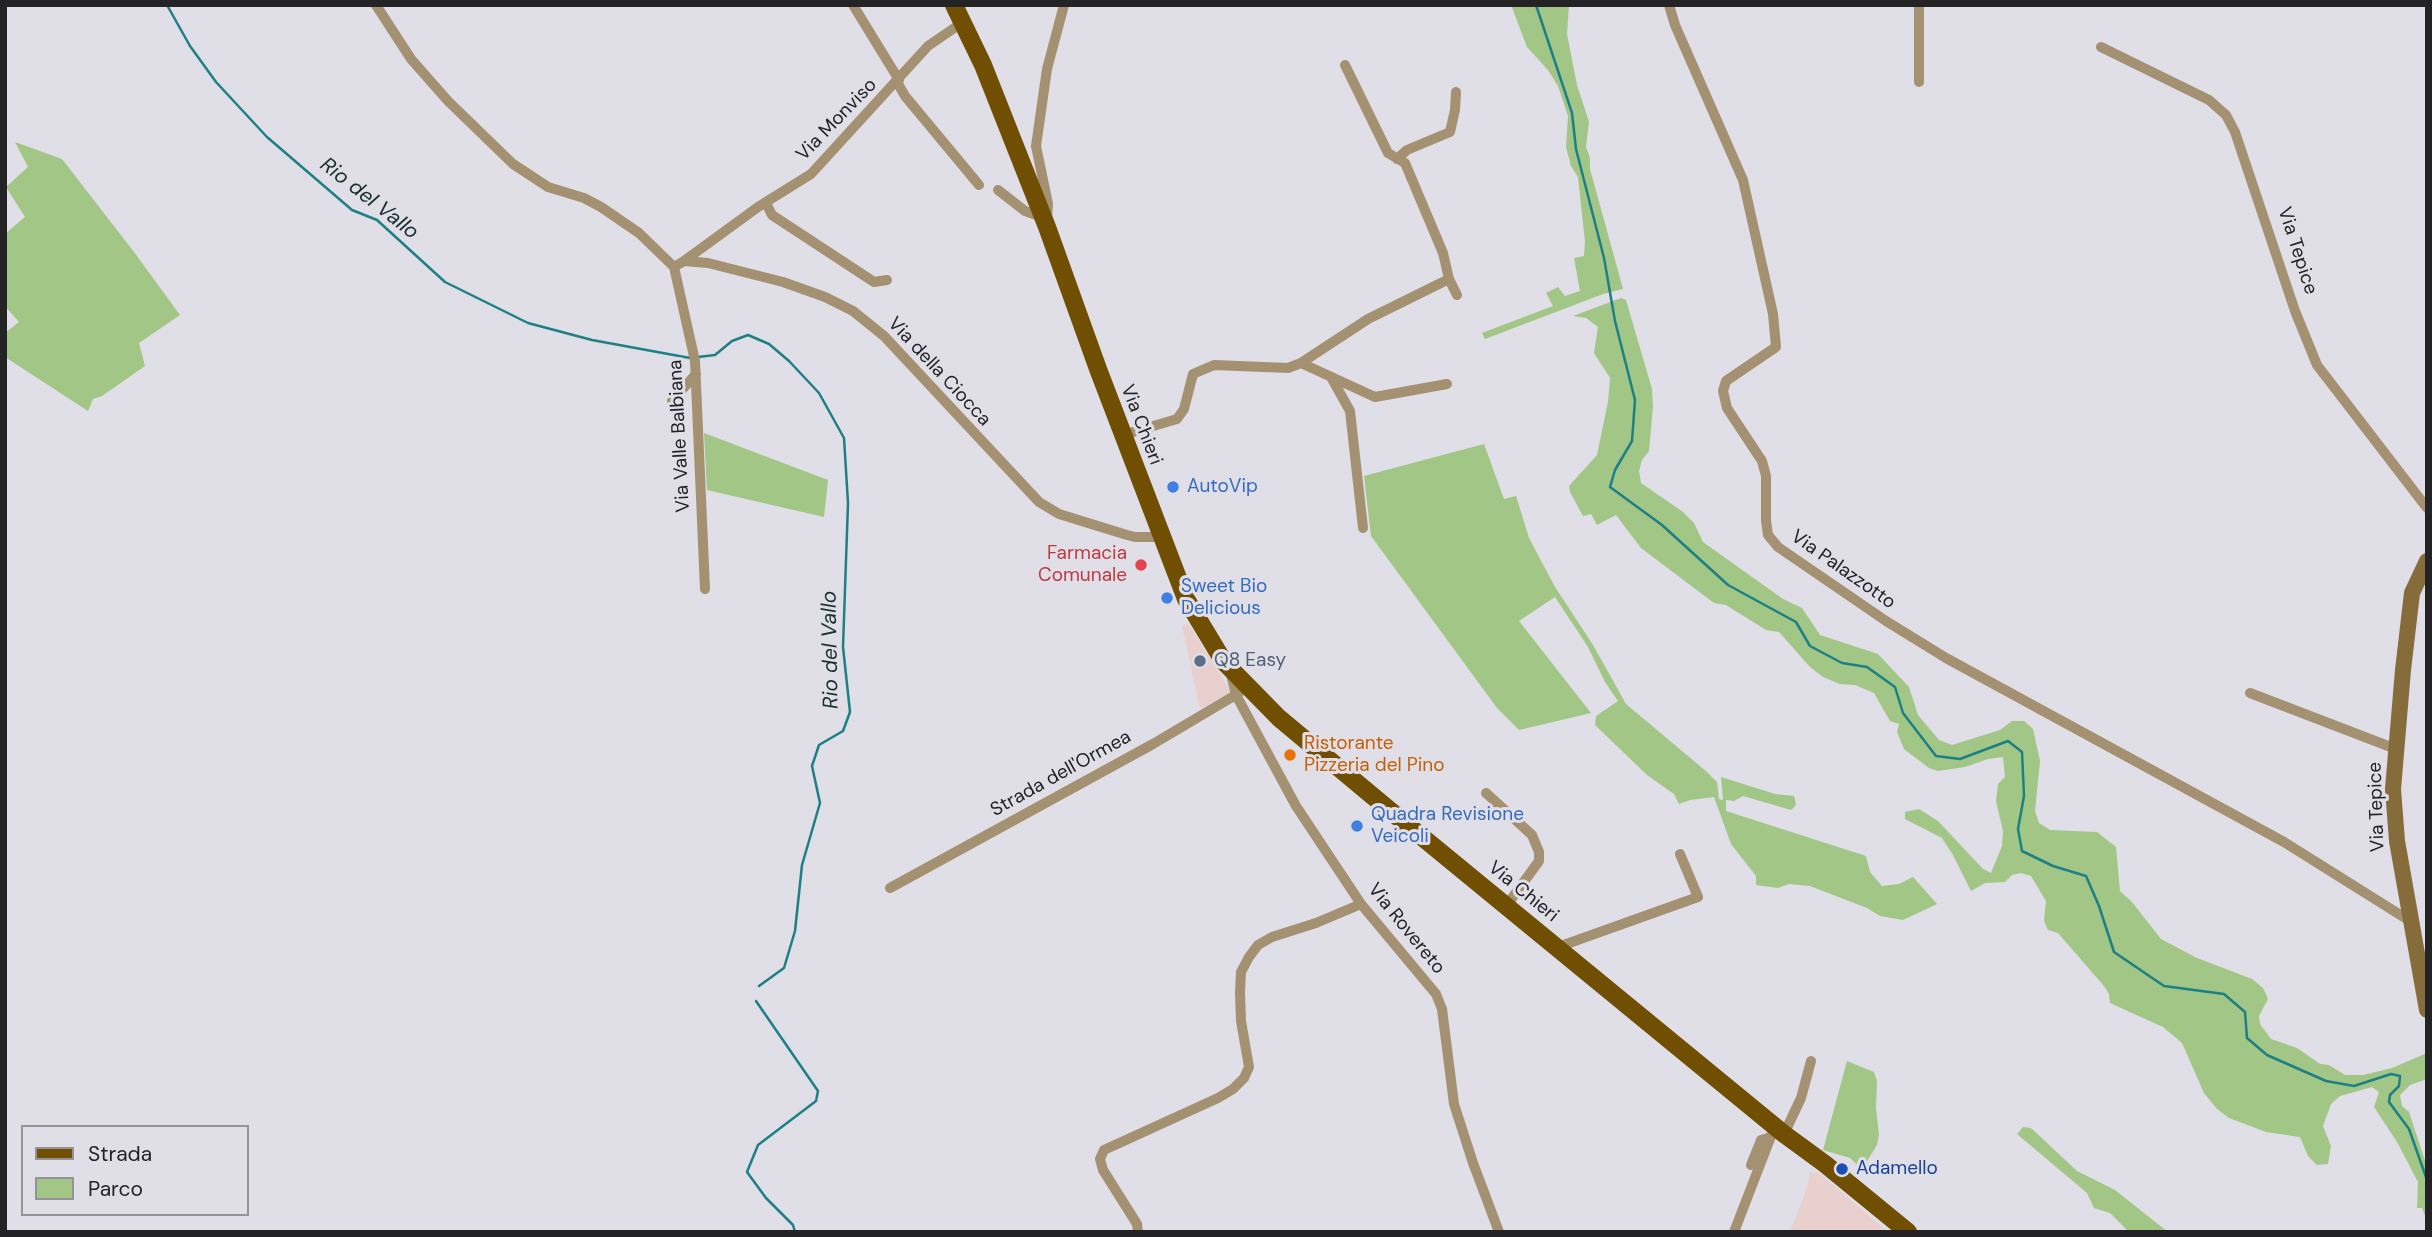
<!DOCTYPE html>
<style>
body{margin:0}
#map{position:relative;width:2432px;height:1237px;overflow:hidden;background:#e0dee7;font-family:"DM Sans",sans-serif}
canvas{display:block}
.frame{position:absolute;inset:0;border:7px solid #232225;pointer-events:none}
.legend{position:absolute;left:21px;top:1125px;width:228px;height:91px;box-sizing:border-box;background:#e0dee7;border:2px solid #949399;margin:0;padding:9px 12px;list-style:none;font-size:21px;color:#232225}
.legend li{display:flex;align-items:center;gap:14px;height:35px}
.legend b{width:35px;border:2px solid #949399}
</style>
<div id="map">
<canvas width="2432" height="1237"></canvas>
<div class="frame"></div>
<ul class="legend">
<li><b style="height:9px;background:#704f02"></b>Strada</li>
<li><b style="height:19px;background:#a1c686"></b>Parco</li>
</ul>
</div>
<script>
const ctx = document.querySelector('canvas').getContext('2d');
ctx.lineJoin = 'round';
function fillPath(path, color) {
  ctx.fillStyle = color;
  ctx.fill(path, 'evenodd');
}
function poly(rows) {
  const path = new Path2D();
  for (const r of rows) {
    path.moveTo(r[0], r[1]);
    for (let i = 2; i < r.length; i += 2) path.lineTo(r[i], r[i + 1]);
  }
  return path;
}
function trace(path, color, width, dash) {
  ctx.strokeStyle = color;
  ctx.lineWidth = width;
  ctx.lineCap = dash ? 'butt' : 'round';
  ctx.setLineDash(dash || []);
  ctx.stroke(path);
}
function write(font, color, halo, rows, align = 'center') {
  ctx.font = font + ' "DM Sans",sans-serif';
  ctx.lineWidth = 6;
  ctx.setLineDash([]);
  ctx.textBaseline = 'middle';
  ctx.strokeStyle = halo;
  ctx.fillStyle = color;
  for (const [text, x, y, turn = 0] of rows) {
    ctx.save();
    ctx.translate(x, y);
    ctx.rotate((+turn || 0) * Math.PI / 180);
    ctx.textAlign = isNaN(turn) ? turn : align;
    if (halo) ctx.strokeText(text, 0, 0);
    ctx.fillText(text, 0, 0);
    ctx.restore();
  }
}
const commercial = poly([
 [1188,623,1231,692,1200,709,1182,626],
 [1810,1172,1819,1173,1888,1232,1790,1232,1806,1191]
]);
const green = poly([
 [1511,5,1569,5,1567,34,1577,85,1589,122,1586,147,1590,158,1590,169,1623,289,1603,294,1485,339,1482,333,1553,306,1546,293,1558,287,1565,296,1580,291,1574,258,1584,256,1585,242,1578,177,1571,166,1566,147,1568,116,1558,86,1548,70,1527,47],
 [15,142,62,159,134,252,180,315,139,343,145,366,102,396,93,399,88,411,5,357,5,333,19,322,5,306,5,234,25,217,6,187,28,167],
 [1621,298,1626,300,1652,389,1653,406,1649,451,1642,460,1639,471,1641,483,1683,512,1694,523,1703,542,1783,599,1802,608,1820,635,1878,654,1909,687,1918,715,1939,740,1952,745,2000,730,2012,721,2024,721,2033,729,2040,761,2035,811,2039,823,2050,830,2097,832,2116,847,2120,891,2132,902,2161,939,2197,958,2252,979,2263,988,2268,999,2259,1016,2260,1024,2271,1039,2297,1048,2320,1064,2329,1065,2345,1075,2363,1075,2392,1068,2427,1053,2427,1079,2410,1085,2400,1095,2402,1106,2409,1112,2427,1167,2427,1221,2422,1208,2417,1208,2418,1182,2397,1142,2374,1107,2379,1092,2372,1087,2340,1096,2331,1104,2323,1126,2331,1146,2328,1164,2317,1165,2308,1156,2300,1137,2266,1132,2229,1118,2217,1109,2204,1093,2182,1043,2163,1027,2110,1003,2109,994,2104,986,2058,933,2048,930,2044,921,2046,901,2031,876,2021,873,2012,875,2005,882,1985,883,1971,891,1953,855,1942,838,1905,819,1905,812,1919,809,1938,821,1983,869,1991,873,2002,846,2003,831,1996,801,1998,784,2005,777,2003,757,1988,759,1965,767,1938,771,1929,768,1904,749,1897,732,1899,724,1890,721,1874,693,1855,685,1840,684,1823,677,1810,667,1779,632,1766,630,1726,605,1714,603,1641,548,1616,515,1597,525,1591,514,1583,516,1570,492,1569,486,1597,455,1608,402,1610,378,1594,353,1598,327,1586,318,1573,316],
 [704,433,828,480,824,517,707,490],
 [1484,444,1504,499,1516,496,1529,538,1555,587,1593,645,1626,704,1707,772,1717,782,1719,799,1723,800,1721,777,1775,794,1794,796,1796,805,1791,810,1743,796,1734,801,1726,800,1726,811,1866,856,1870,872,1882,886,1899,884,1913,877,1937,904,1903,920,1880,916,1867,908,1810,886,1789,884,1778,888,1756,885,1756,876,1731,844,1714,797,1690,800,1679,804,1674,794,1647,775,1595,725,1596,716,1618,701,1605,682,1588,647,1555,597,1519,621,1591,713,1519,730,1497,708,1371,536,1364,476],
 [1847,1061,1874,1072,1877,1081,1876,1108,1879,1135,1877,1145,1862,1169,1850,1158,1823,1150],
 [2023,1127,2031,1128,2077,1171,2115,1190,2168,1232,2129,1232,2110,1213,2094,1208,2087,1193,2017,1134]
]);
const stream = poly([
 [167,5,190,46,216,82,267,137,352,210,377,220,445,282,528,323,592,340,690,358],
 [1536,5,1572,113,1576,149,1604,258,1615,321,1635,400,1632,441,1615,470,1610,487,1662,525,1728,585,1796,622,1810,646,1842,663,1867,667,1895,687,1903,713,1936,756,1960,759,2008,741,2022,752,2024,796,2018,829,2022,851,2053,866,2086,876,2099,906,2114,952,2164,986,2224,994,2245,1012,2247,1038,2267,1055,2326,1081,2354,1086,2391,1074,2400,1076,2399,1086,2390,1095,2389,1102,2409,1129,2427,1180],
 [698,357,715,355,732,341,748,335,769,344,789,361,819,393,844,438,848,503,843,647,850,712,843,731,819,745,812,766,820,803,802,865,795,931,784,968,759,986],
 [756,1001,818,1091,816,1101,758,1145,747,1172,766,1198,793,1225,795,1232]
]);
const street = poly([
 [376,5,411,59,448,101,513,164,548,187,584,198,601,207,639,233,674,267,695,361,705,589],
 [853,5,899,80],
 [1669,5,1675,25,1743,180,1773,314,1776,347,1726,381,1723,391,1727,408,1762,461,1766,476,1766,521,1768,535,1778,547,1886,621,1946,658,2284,842,2410,921],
 [1919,5,1919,82],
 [2101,47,2209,100,2226,115,2235,132,2295,311,2317,365,2427,508],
 [1345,65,1388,153,1405,163,1443,253,1449,279,1457,295],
 [897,82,905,96,979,185],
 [1397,159,1407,150,1450,132,1455,110,1456,92],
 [998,190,1025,211,1042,217],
 [766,203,772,215,874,282,887,280],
 [1047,219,1048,204,1036,146,1047,69,1064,5],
 [684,261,758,207,811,174,928,46,963,22],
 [674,267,684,261,708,263,783,282,825,297,853,311,884,336,1039,502,1059,514,1127,535,1135,537,1161,537],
 [1301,363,1368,319,1449,279],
 [1331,377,1350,411,1363,528],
 [672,401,696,374],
 [1123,435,1177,419,1184,409,1193,374,1214,365,1288,368,1301,363,1375,397,1447,384],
 [1230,670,1236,695,1296,806,1361,904,1436,994,1442,1009,1454,1104,1473,1163,1499,1232],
 [2250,693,2396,749],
 [1486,793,1532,835,1539,852,1539,861,1507,905],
 [890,888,1153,744,1239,693],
 [1558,947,1698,897,1680,854],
 [1784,1134,1801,1098,1811,1061],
 [1751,1165,1761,1140,1771,1137],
 [1138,1232,1137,1224,1103,1170,1100,1159,1104,1150,1218,1098,1233,1089,1244,1078,1249,1067,1241,1021,1240,992,1241,972,1249,957,1258,945,1272,937,1316,923,1361,904],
 [1734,1232,1775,1126]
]);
const secondary = poly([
 [2427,561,2412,593,2403,670,2393,789,2397,841,2427,1010]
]);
const primary = poly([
 [954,5,983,65,1047,227,1098,369,1186,599,1224,662,1279,718,1405,823,1784,1134,1825,1164,1908,1232]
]);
const markers = [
 [1173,487,7,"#3f7fe0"],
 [1141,565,7,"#e0444e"],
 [1167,598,7,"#3f7fe0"],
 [1200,661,7,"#5c6f8a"],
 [1290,755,7,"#e8710a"],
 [1357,826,7,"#3f7fe0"],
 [1842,1169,7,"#1a4fb4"]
];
const streetNames = [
 ["Via Monviso",837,120,-46],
 ["Via Tepice",2297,251,72],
 ["Via della Ciocca",939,372,47],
 ["Via Chieri",1141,425,69],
 ["Via Valle Balbiana",680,436,-93],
 ["Via Palazzotto",1843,570,35],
 ["Strada dell'Ormea",1061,774,-29],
 ["Via Tepice",2377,807,-92],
 ["Via Chieri",1523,892,39],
 ["Via Rovereto",1406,929,51]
];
const shopNames = [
 ["AutoVip",1187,487],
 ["Sweet Bio",1181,587],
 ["Delicious",1181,609],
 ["Quadra Revisione",1371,815],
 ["Veicoli",1371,837]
];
const healthNames = [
 ["Farmacia",1127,554],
 ["Comunale",1127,576]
];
const serviceNames = [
 ["Q8 Easy",1214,661]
];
const foodNames = [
 ["Ristorante",1304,744],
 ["Pizzeria del Pino",1304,766]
];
const transitNames = [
 ["Adamello",1856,1169]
];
const waterNames = [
 ["Rio del Vallo",369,199,38],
 ["Rio del Vallo",831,650,-91]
];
fillPath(commercial, '#e9cfcd');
fillPath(green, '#a1c686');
trace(stream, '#1d8085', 2.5);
trace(street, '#a49172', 10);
trace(secondary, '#866b3b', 16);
trace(primary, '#704f02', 18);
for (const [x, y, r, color] of markers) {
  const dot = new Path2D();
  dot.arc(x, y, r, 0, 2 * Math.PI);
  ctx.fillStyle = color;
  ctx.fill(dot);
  trace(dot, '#e0dee7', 2.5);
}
write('19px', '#232225', '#e0dee7', streetNames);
write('19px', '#366cbe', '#e0dee7', shopNames, 'left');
write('19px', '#be3a42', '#e0dee7', healthNames, 'right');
write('19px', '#4e5e75', '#e0dee7', serviceNames, 'left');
write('19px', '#c56008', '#e0dee7', foodNames, 'left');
write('19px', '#164399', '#e0dee7', transitNames, 'left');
write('italic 21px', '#182e2f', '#e0dee7', waterNames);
</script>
